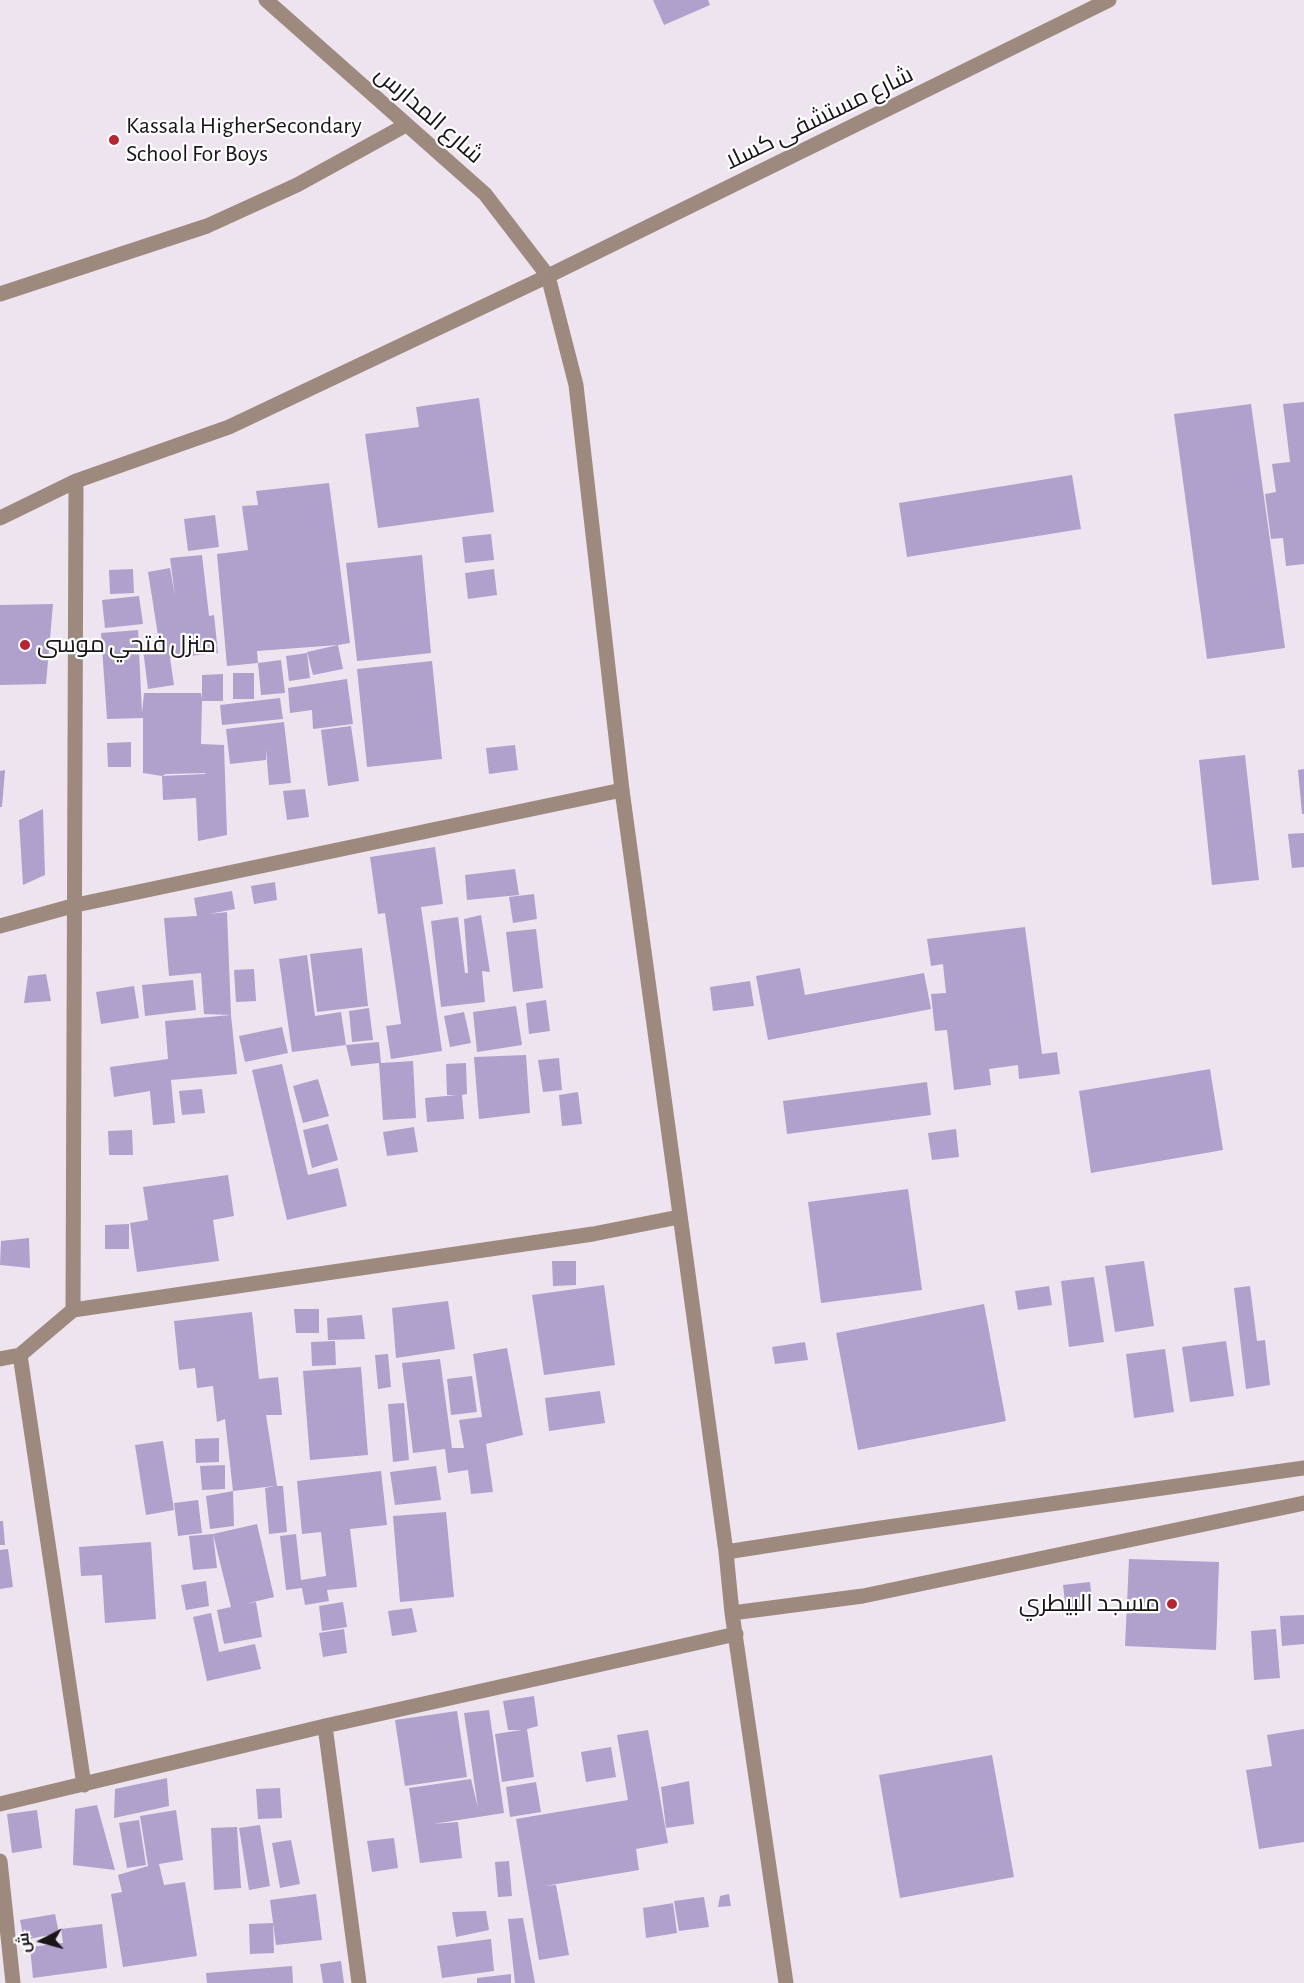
<!DOCTYPE html>
<meta charset="utf-8">
<style>
body{margin:0}
#map{position:relative;width:1304px;height:1983px;overflow:hidden;background:#eee4ef;font-family:"Alegreya Sans",Cairo,sans-serif}
canvas{display:block}
.north{position:absolute;left:12px;top:1911px;width:60px;height:60px;-webkit-text-stroke:4px #fff;paint-order:stroke;rotate:264deg;font-size:16px;font-weight:700;line-height:24px;text-align:center;color:#181518}
.north::after{content:'';display:block;margin:auto;width:21px;height:27px;background:#181518;clip-path:polygon(50% 0,100% 100%,50% 72%,0 100%)}
</style>
<div id="map">
<canvas width="1304" height="1983"></canvas>
<div class="north">ش</div>
</div>
<script>
const ctx = document.querySelector('canvas').getContext('2d');
ctx.lineJoin = 'round';
function fillPath(path, color) {
  ctx.fillStyle = color;
  ctx.fill(path, 'evenodd');
}
function poly(rows) {
  const path = new Path2D();
  for (const r of rows) {
    path.moveTo(r[0], r[1]);
    for (let i = 2; i < r.length; i += 2) path.lineTo(r[i], r[i + 1]);
  }
  return path;
}
function trace(path, color, width, dash) {
  ctx.strokeStyle = color;
  ctx.lineWidth = width;
  ctx.lineCap = dash ? 'butt' : 'round';
  ctx.setLineDash(dash || []);
  ctx.stroke(path);
}
function write(font, color, halo, rows, align = 'center') {
  ctx.font = font + ' "Alegreya Sans",Cairo,sans-serif';
  ctx.lineWidth = 4.5;
  ctx.setLineDash([]);
  ctx.textBaseline = 'middle';
  ctx.strokeStyle = halo;
  ctx.fillStyle = color;
  for (const [text, x, y, turn = 0] of rows) {
    ctx.save();
    ctx.translate(x, y);
    ctx.rotate((+turn || 0) * Math.PI / 180);
    ctx.textAlign = isNaN(turn) ? turn : align;
    if (halo) ctx.strokeText(text, 0, 0);
    ctx.fillText(text, 0, 0);
    ctx.restore();
  }
}
const building = poly([
 [653,0,708,0,710,5,664,25],
 [479,398,494,512,378,528,365,434,419,427,416,407],
 [1304,402,1304,564,1286,566,1283,538,1271,539,1265,494,1276,492,1272,464,1290,462,1283,404],
 [1251,404,1285,648,1207,659,1174,414],
 [1072,475,1081,529,907,557,899,503],
 [329,483,350,643,338,645,343,669,313,675,307,652,338,645,257,651,258,663,227,666,217,554,248,550,242,506,258,505,256,491],
 [215,515,219,547,188,551,184,519],
 [491,534,494,560,465,563,462,537],
 [202,555,209,616,214,615,218,653,170,658,174,685,148,689,143,649,160,648,148,572,170,568,175,596,170,558],
 [422,555,431,653,357,661,346,563],
 [133,569,134,593,110,594,109,570],
 [494,569,497,595,468,599,465,573],
 [139,596,143,624,105,628,102,600],
 [53,604,46,684,0,685,0,605],
 [138,630,142,713,144,693,201,693,202,699,202,675,223,674,223,701,202,701,201,744,224,745,227,835,198,841,196,798,163,800,162,776,143,773,143,718,107,719,101,633],
 [205,773,205,774,162,776,166,774],
 [307,653,310,678,289,681,286,656],
 [281,660,285,693,261,695,258,663],
 [432,661,442,759,367,767,357,669],
 [233,673,254,673,254,699,233,699],
 [347,679,353,724,313,729,312,710,290,713,288,688],
 [280,698,283,719,222,725,220,705],
 [284,722,291,783,269,785,266,749,266,760,230,764,226,729],
 [351,726,359,781,328,786,321,730],
 [131,742,131,767,108,767,107,743],
 [515,745,518,770,489,774,486,748],
 [1245,755,1259,880,1212,885,1199,760],
 [1304,769,1304,814,1302,814,1298,770],
 [5,770,2,807,0,807,0,771],
 [305,789,309,817,287,820,283,791],
 [43,809,45,875,23,885,19,820],
 [1304,833,1304,867,1292,868,1288,834],
 [435,847,443,904,421,907,442,1051,391,1059,386,1026,401,1024,385,913,378,914,370,857],
 [515,869,519,895,467,900,465,875],
 [275,882,277,900,254,904,251,886],
 [232,891,235,909,209,914,227,912,231,1015,237,1074,171,1080,175,1123,153,1125,150,1091,114,1097,110,1067,168,1059,165,1021,231,1015,204,1014,201,973,169,976,164,918,197,916,194,898],
 [534,894,537,919,513,923,509,897],
 [481,915,490,972,482,971,485,1002,441,1007,431,921,458,917,465,973,468,973,464,919],
 [1025,927,1042,1054,1057,1052,1060,1074,1019,1079,1018,1065,989,1069,991,1085,954,1090,947,1030,935,1031,931,994,946,993,943,964,931,966,927,939],
 [536,929,543,988,513,992,506,932],
 [362,948,368,1006,317,1012,310,954],
 [307,955,315,1016,341,1012,346,1045,292,1052,279,959],
 [800,968,805,995,924,973,931,1009,768,1040,756,976],
 [254,969,256,1001,236,1002,234,970],
 [46,974,51,1001,24,1003,28,976],
 [193,980,196,1010,145,1016,142,985],
 [750,981,754,1006,713,1011,710,987],
 [134,986,139,1018,101,1024,96,992],
 [546,1000,550,1031,529,1034,526,1003],
 [516,1006,522,1045,477,1052,473,1012],
 [369,1008,373,1040,352,1042,349,1011],
 [464,1012,471,1043,450,1047,444,1016],
 [282,1027,288,1053,245,1062,239,1036],
 [379,1042,381,1063,413,1061,416,1118,383,1120,379,1063,351,1066,346,1045],
 [526,1055,530,1113,479,1119,474,1057],
 [559,1058,562,1090,543,1092,538,1060],
 [466,1063,467,1094,462,1095,464,1119,427,1122,425,1098,457,1095,447,1095,446,1064],
 [282,1064,308,1175,338,1168,347,1206,287,1220,252,1070],
 [1210,1069,1223,1150,1091,1173,1079,1091],
 [318,1079,329,1116,303,1123,293,1086],
 [927,1082,931,1115,787,1134,783,1101],
 [202,1089,205,1113,182,1115,179,1091],
 [578,1092,582,1124,562,1126,559,1095],
 [328,1124,338,1160,312,1168,303,1130],
 [414,1127,418,1152,387,1156,383,1132],
 [956,1129,959,1157,932,1160,928,1133],
 [132,1130,133,1155,109,1155,108,1131],
 [228,1175,234,1216,213,1220,219,1261,137,1272,130,1223,148,1220,143,1187],
 [908,1189,922,1290,821,1303,808,1202],
 [129,1224,129,1249,105,1249,105,1225],
 [29,1238,30,1268,0,1265,1,1241],
 [552,1261,576,1261,576,1285,553,1286],
 [1144,1261,1154,1326,1115,1332,1105,1266],
 [1094,1277,1104,1342,1069,1347,1061,1281],
 [604,1285,615,1365,544,1375,532,1295],
 [1049,1286,1052,1305,1018,1310,1015,1291],
 [1250,1286,1257,1341,1265,1340,1270,1385,1246,1389,1234,1288],
 [448,1301,455,1349,396,1358,392,1308],
 [984,1304,1006,1421,858,1450,836,1333],
 [294,1309,319,1309,319,1333,296,1333],
 [252,1312,259,1379,278,1377,282,1415,266,1415,277,1486,283,1486,287,1532,269,1534,265,1488,274,1486,233,1491,225,1419,217,1422,213,1386,197,1388,195,1368,179,1370,174,1321],
 [362,1315,365,1339,328,1340,327,1318],
 [335,1341,336,1365,312,1366,311,1342],
 [1226,1341,1234,1396,1190,1402,1182,1347],
 [805,1342,808,1360,775,1364,772,1347],
 [507,1348,523,1435,486,1444,493,1492,471,1494,468,1470,448,1473,445,1449,413,1453,402,1363,440,1359,452,1448,464,1448,459,1420,482,1417,473,1354],
 [1165,1349,1174,1412,1134,1418,1126,1354],
 [388,1354,391,1387,378,1389,375,1355],
 [361,1367,368,1455,310,1460,303,1371],
 [472,1376,477,1412,451,1415,447,1379],
 [600,1391,605,1423,549,1431,545,1398],
 [404,1403,409,1460,393,1462,388,1404],
 [219,1438,219,1462,196,1463,195,1439],
 [163,1441,174,1510,146,1515,135,1445],
 [225,1465,225,1489,202,1490,200,1466],
 [436,1466,441,1500,395,1505,390,1472],
 [381,1471,387,1525,350,1529,357,1587,327,1590,329,1601,305,1605,302,1588,286,1590,280,1536,296,1534,301,1580,326,1576,321,1532,302,1534,297,1481],
 [233,1491,234,1526,210,1529,206,1496],
 [198,1500,202,1533,178,1536,174,1503],
 [446,1512,454,1597,400,1602,393,1516],
 [0,1521,3,1521,5,1545,0,1545],
 [257,1524,274,1597,245,1604,256,1602,262,1637,224,1644,217,1610,231,1607,213,1534,217,1568,193,1570,189,1536,213,1534],
 [151,1542,156,1619,105,1623,102,1575,81,1576,79,1547],
 [8,1549,13,1587,0,1589,0,1550],
 [1129,1559,1219,1562,1216,1650,1125,1646],
 [206,1581,209,1606,186,1610,181,1585],
 [1090,1582,1093,1608,1066,1611,1063,1585],
 [343,1602,347,1627,322,1631,319,1606],
 [412,1608,417,1632,392,1636,388,1611],
 [211,1613,219,1652,255,1644,261,1669,207,1681,193,1617],
 [1304,1615,1304,1644,1282,1646,1280,1616],
 [344,1629,347,1653,323,1657,319,1633],
 [1276,1629,1280,1678,1254,1680,1251,1631],
 [534,1696,538,1726,527,1729,534,1777,502,1782,495,1734,522,1730,508,1730,503,1701],
 [489,1710,504,1813,433,1824,458,1822,462,1858,420,1863,409,1788,471,1779,478,1808,464,1713],
 [457,1711,467,1777,405,1786,395,1720],
 [1304,1729,1304,1842,1259,1849,1246,1770,1272,1766,1267,1735],
 [648,1730,668,1843,636,1849,639,1870,545,1886,556,1885,569,1955,539,1960,516,1819,628,1800,617,1735],
 [611,1747,616,1777,586,1782,581,1752],
 [992,1755,1014,1877,900,1898,879,1775],
 [167,1778,169,1806,114,1818,115,1789],
 [689,1781,694,1824,666,1828,661,1787],
 [536,1782,541,1812,510,1817,506,1787],
 [280,1788,282,1818,258,1819,256,1789],
 [97,1805,115,1870,73,1865,75,1809],
 [37,1810,42,1848,12,1853,7,1814],
 [176,1810,183,1860,159,1864,164,1885,185,1882,197,1956,123,1967,111,1894,122,1892,118,1875,148,1866,140,1816],
 [139,1820,146,1865,127,1868,119,1823],
 [260,1825,270,1886,249,1890,239,1828],
 [237,1827,241,1888,214,1890,211,1828],
 [394,1838,398,1868,372,1872,367,1841],
 [291,1840,300,1884,280,1888,272,1843],
 [509,1861,512,1896,498,1897,495,1862],
 [316,1894,322,1940,276,1945,270,1900],
 [729,1894,731,1906,718,1907,720,1896],
 [704,1897,709,1927,679,1931,674,1901],
 [673,1903,677,1933,646,1938,643,1908],
 [486,1911,489,1930,456,1937,452,1912],
 [55,1914,59,1933,24,1940,20,1920],
 [523,1918,535,1983,515,1983,508,1919],
 [273,1923,274,1953,250,1954,249,1924],
 [102,1924,107,1968,33,1978,30,1947,63,1943,61,1929],
 [491,1939,494,1971,442,1978,437,1946],
 [341,1961,344,1983,323,1983,320,1964],
 [292,1966,293,1983,207,1983,206,1973],
 [511,1974,511,1983,477,1983,477,1978]
]);
const minor = poly([
 [266,0,485,194,548,276,576,385,622,790,726,1552,732,1613,786,1983],
 [0,294,207,226,297,185,406,125],
 [0,518,76,481,229,427,548,276,1109,0],
 [0,926,76,905,622,790],
 [73,1310,76,481],
 [20,1355,84,1785],
 [0,1359,20,1355,73,1310,593,1234,679,1217],
 [726,1552,874,1529,1304,1468],
 [732,1613,863,1596,1304,1503],
 [325,1726,359,1983],
 [0,1804,325,1726,736,1634],
 [0,1861,13,1983]
]);
const markers = [
 [114,140,6,"#b62532"],
 [25,645,6,"#b62532"],
 [1172,1604,6,"#b62532"]
];
const streetNames = [
 ["شارع المدارس",429,115,41],
 ["شارع مستشفى كسلا",819,118,-26]
];
const poiNames = [
 ["Kassala HigherSecondary",126,126],
 ["School For Boys",126,154],
 ["منزل فتحي موسى",37,645],
 ["مسجد البيطري",1160,1604,"right"]
];
fillPath(building, '#b0a0cc');
trace(minor, '#9e897e', 15);
for (const [x, y, r, color] of markers) {
  const dot = new Path2D();
  dot.arc(x, y, r, 0, 2 * Math.PI);
  ctx.fillStyle = color;
  ctx.fill(dot);
  trace(dot, '#fff', 2);
}
write('24px', '#181518', '#fff', streetNames);
write('24px', '#181518', '#fff', poiNames, 'left');
</script>
